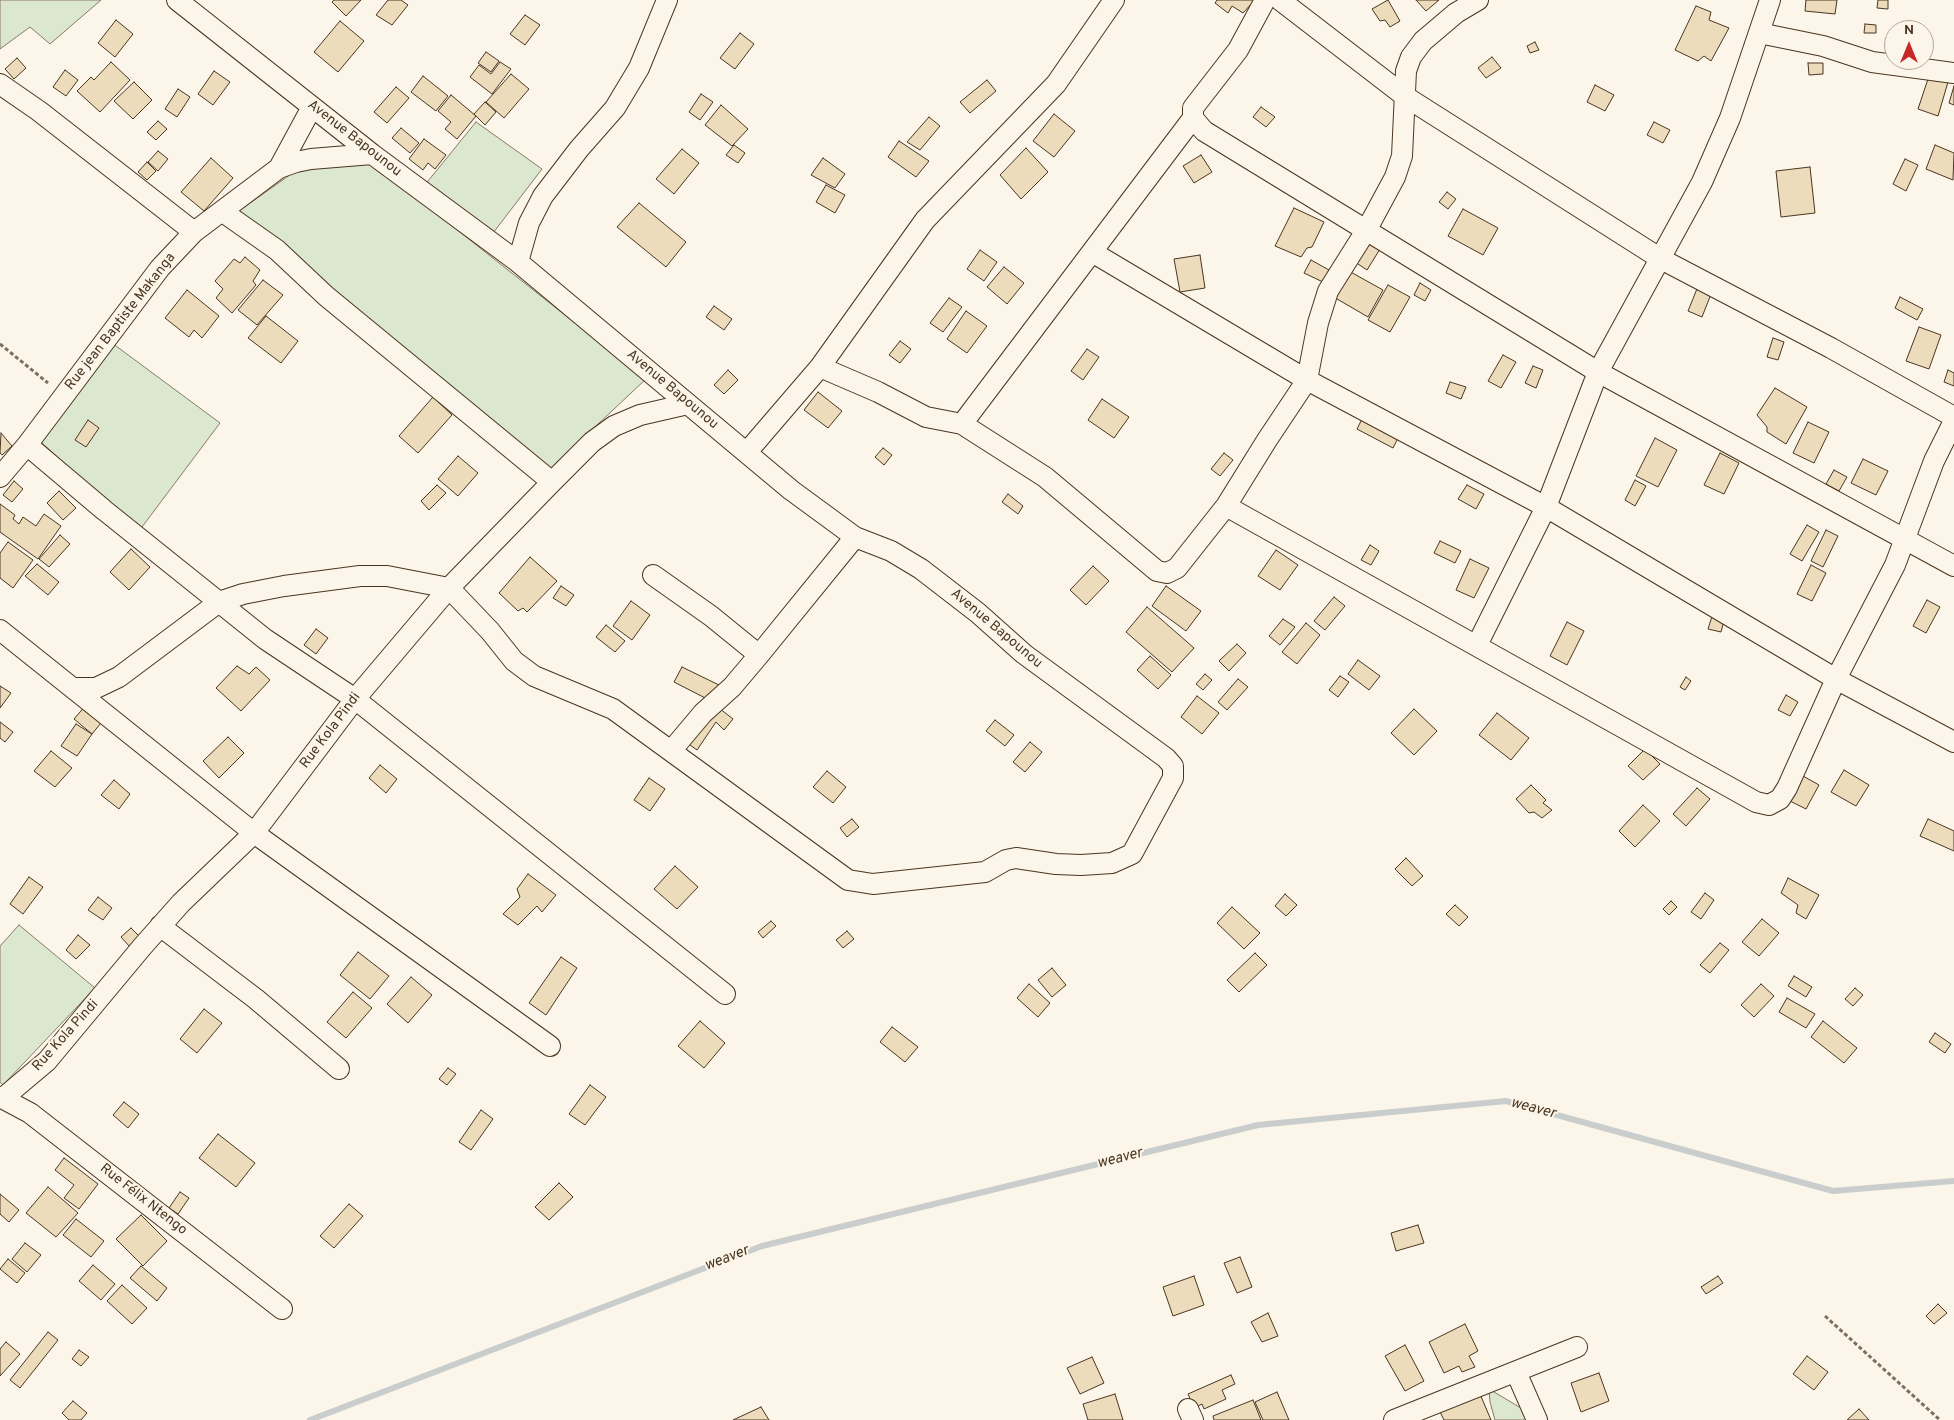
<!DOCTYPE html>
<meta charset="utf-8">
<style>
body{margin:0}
#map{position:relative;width:1954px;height:1420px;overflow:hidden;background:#fbf6e9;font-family:Overpass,sans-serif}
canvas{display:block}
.north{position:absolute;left:1884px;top:20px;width:50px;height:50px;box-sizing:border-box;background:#fbf6e9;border:1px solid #b4a999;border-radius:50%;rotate:0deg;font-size:14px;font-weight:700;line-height:20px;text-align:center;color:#4a3520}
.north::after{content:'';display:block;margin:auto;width:18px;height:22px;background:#c62828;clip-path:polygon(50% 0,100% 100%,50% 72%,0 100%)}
</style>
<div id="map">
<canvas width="1954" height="1420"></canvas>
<div class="north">N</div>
</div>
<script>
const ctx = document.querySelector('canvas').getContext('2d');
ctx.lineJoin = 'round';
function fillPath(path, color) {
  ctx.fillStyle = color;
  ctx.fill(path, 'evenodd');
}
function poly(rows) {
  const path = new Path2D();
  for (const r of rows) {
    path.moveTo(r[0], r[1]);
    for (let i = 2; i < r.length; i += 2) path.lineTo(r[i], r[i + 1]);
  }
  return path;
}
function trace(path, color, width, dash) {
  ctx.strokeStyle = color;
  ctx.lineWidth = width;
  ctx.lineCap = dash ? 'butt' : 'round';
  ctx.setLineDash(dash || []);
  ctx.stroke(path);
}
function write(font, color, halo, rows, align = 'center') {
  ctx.font = font + ' Overpass,sans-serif';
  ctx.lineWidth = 4;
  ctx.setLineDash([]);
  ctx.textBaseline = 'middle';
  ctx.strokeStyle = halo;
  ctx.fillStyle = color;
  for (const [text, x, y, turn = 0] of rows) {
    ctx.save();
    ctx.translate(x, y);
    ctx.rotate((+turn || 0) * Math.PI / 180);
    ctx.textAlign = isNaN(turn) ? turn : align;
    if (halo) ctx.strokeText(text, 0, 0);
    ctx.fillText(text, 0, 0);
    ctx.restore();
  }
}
const green = poly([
 [0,0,101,0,50,44,30,27,0,49,0,0],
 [476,122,542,169,490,237,424,186,476,122],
 [370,161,646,379,549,470,236,213,301,167,370,161],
 [112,343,220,423,139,531,41,442,112,343],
 [19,925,95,988,3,1085,0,1082,0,946,19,925],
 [1489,1389,1521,1408,1527,1420,1495,1420,1490,1402,1489,1389]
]);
const stream = poly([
 [310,1420,762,1246,1258,1125,1506,1101,1833,1191,1954,1181]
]);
const building = poly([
 [334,0,361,0,346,16,332,2,334,0],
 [388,0,401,0,408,5,392,25,376,15,388,0],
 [1217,0,1254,0,1254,1,1243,13,1232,6,1228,13,1215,3,1217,0],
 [1388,0,1400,21,1390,27,1385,20,1380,21,1372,9,1388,0],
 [1416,0,1439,0,1426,11,1416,0],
 [1806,0,1837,0,1835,14,1805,11,1806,0],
 [1878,0,1888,0,1888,9,1877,8,1878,0],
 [1696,6,1711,12,1709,20,1729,28,1711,61,1704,56,1698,61,1675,50,1696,6],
 [525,15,540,25,525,45,510,34,525,15],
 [116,20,133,34,115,57,98,43,116,20],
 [340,21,364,41,338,72,314,52,340,21],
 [1865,24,1876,25,1876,33,1864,33,1865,24],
 [740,33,754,44,735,69,720,58,740,33],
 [1535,42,1539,50,1530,53,1527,46,1535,42],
 [486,52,499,61,491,72,478,63,486,52],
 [1492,57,1501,68,1486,78,1478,68,1492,57],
 [17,58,26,68,14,79,5,69,17,58],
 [111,62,130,80,100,112,77,91,91,77,94,80,111,62],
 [500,62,511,69,492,94,470,77,479,65,491,74,500,62],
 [1808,63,1823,63,1823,74,1809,75,1808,63],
 [65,70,78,80,66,96,53,87,65,70],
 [214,71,230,82,213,105,198,94,214,71],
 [511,74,529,89,504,118,486,102,511,74],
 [423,76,448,96,436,111,411,92,423,76],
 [1929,76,1948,82,1938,116,1918,109,1929,76],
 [987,80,996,91,970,113,960,102,987,80],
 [134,82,152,100,133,119,114,101,134,82],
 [1595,85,1614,95,1605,111,1587,102,1595,85],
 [1954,86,1954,105,1949,103,1954,86],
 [396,87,409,98,387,123,374,112,396,87],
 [178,89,190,97,177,117,165,109,178,89],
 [701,94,713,102,700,120,689,112,701,94],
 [451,95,476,116,457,139,445,129,451,122,438,111,451,95],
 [485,102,496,112,485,125,474,114,485,102],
 [721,105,748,129,732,146,705,125,721,105],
 [1261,107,1275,117,1266,127,1253,117,1261,107],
 [1054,114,1075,131,1054,157,1033,141,1054,114],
 [929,117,940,126,920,150,907,142,929,117],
 [158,121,167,129,156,140,147,132,158,121],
 [1654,122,1670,130,1663,143,1647,135,1654,122],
 [401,128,419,143,410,153,392,138,401,128],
 [424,139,446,155,435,169,428,163,423,170,409,159,424,139],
 [899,141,929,161,916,177,888,157,899,141],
 [734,145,745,153,738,163,726,155,734,145],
 [1935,145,1954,153,1953,180,1926,169,1935,145],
 [1026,148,1048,172,1021,199,1000,175,1026,148],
 [682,149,699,163,674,194,656,179,682,149],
 [158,151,168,159,158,171,148,162,158,151],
 [1201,155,1212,172,1194,183,1183,166,1201,155],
 [211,158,233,178,204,211,181,192,211,158],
 [823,158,845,174,835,188,811,175,823,158],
 [1905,159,1918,165,1906,191,1893,184,1905,159],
 [147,162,156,171,147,180,138,172,147,162],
 [1810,167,1815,213,1781,217,1776,171,1810,167],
 [826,185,845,195,835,213,816,202,826,185],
 [1447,192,1456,199,1448,209,1439,202,1447,192],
 [639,203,686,242,666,267,617,227,639,203],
 [1294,208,1324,222,1312,247,1307,248,1301,257,1275,246,1294,208],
 [1463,209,1498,228,1483,255,1448,236,1463,209],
 [1368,242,1380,249,1367,270,1355,262,1368,242],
 [980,250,997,262,984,281,967,269,980,250],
 [1200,255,1205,288,1180,292,1174,259,1200,255],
 [245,257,260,270,253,281,256,285,232,313,216,298,223,289,215,281,234,259,240,263,245,257],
 [1311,260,1329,270,1323,282,1304,273,1311,260],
 [1004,267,1024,283,1007,304,987,287,1004,267],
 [1347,270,1383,290,1368,317,1332,296,1347,270],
 [263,280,283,295,257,325,238,310,263,280],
 [1420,283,1431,290,1425,301,1414,295,1420,283],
 [1699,284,1713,289,1702,317,1688,311,1699,284],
 [1388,285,1410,297,1390,332,1368,320,1388,285],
 [187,290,219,316,202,338,194,330,189,337,165,318,187,290],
 [1900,297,1923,309,1917,320,1895,308,1900,297],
 [949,298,962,307,943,332,930,323,949,298],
 [714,306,732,319,724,330,706,317,714,306],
 [966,311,987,326,967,353,947,339,966,311],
 [266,316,298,341,281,363,248,338,266,316],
 [1919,327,1941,335,1929,369,1906,361,1919,327],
 [1773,338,1784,342,1778,360,1767,357,1773,338],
 [900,341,911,349,900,363,889,355,900,341],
 [1087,349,1099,357,1083,380,1071,371,1087,349],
 [1503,355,1516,362,1501,388,1488,381,1503,355],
 [1533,366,1543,370,1536,388,1525,383,1533,366],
 [728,370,738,380,724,394,714,385,728,370],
 [1948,370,1954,373,1954,386,1944,382,1948,370],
 [1450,382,1466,387,1461,399,1446,393,1450,382],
 [1775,388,1807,407,1786,444,1767,432,1767,427,1757,415,1775,388],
 [818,392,842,411,828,428,804,410,818,392],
 [433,397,452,415,418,453,399,436,433,397],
 [1102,399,1129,417,1114,438,1088,420,1102,399],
 [1364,415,1400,434,1393,448,1357,429,1364,415],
 [88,420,99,428,86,447,75,440,88,420],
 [1808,422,1829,432,1814,463,1793,453,1808,422],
 [1,433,12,446,2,455,0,453,1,433],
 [1655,438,1677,450,1658,487,1636,476,1655,438],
 [883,448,892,455,884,465,875,457,883,448],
 [1224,453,1233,460,1220,476,1211,469,1224,453],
 [1720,453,1739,463,1724,494,1704,485,1720,453],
 [458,456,478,473,458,496,438,479,458,456],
 [1863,459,1888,471,1876,495,1851,483,1863,459],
 [1834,470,1847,477,1839,491,1826,484,1834,470],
 [1635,480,1646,486,1635,506,1625,500,1635,480],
 [14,481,23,489,12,502,3,495,14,481],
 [437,485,446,493,429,510,421,501,437,485],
 [1467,485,1484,494,1476,509,1458,499,1467,485],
 [59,491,76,508,63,520,47,503,59,491],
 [1008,494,1023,506,1018,514,1002,502,1008,494],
 [0,504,15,515,13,519,19,524,23,517,36,526,44,514,61,526,38,559,0,532,0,504],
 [1807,525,1819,532,1802,561,1790,554,1807,525],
 [1826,530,1838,536,1823,567,1811,561,1826,530],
 [60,535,70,544,49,567,39,559,60,535],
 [1440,541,1461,551,1455,563,1434,553,1440,541],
 [8,542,33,560,13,588,0,578,0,553,8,542],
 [1370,545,1379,551,1371,565,1361,560,1370,545],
 [131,549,150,567,129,590,110,572,131,549],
 [1276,550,1298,565,1280,590,1258,576,1276,550],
 [530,557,557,581,527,612,523,608,518,611,499,593,530,557],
 [1470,559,1489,568,1474,598,1456,590,1470,559],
 [37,564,59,582,48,595,25,576,37,564],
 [1811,565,1826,573,1812,601,1797,594,1811,565],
 [1093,566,1109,581,1086,605,1070,590,1093,566],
 [561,586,574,595,566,606,553,598,561,586],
 [1166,586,1201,611,1186,631,1152,606,1166,586],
 [1334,597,1345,606,1325,630,1314,621,1334,597],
 [1927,600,1940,607,1926,633,1913,626,1927,600],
 [631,601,650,615,632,640,613,626,631,601],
 [1147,607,1194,648,1172,672,1126,632,1147,607],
 [1713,613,1725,617,1721,632,1708,629,1713,613],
 [1283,619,1295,627,1280,645,1269,636,1283,619],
 [1567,622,1584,631,1567,665,1550,656,1567,622],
 [1306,623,1320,635,1297,664,1282,652,1306,623],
 [606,625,625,641,615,652,596,637,606,625],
 [316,629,328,638,316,654,304,645,316,629],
 [1237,644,1246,653,1229,671,1219,661,1237,644],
 [1150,656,1171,675,1158,689,1137,670,1150,656],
 [1358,660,1380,676,1369,690,1348,674,1358,660],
 [237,666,249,674,256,667,270,680,241,711,216,688,237,666],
 [682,667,719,685,711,701,674,682,682,667],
 [1205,674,1212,680,1203,690,1196,684,1205,674],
 [1340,676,1349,682,1338,697,1329,690,1340,676],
 [1686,677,1691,681,1685,690,1680,687,1686,677],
 [1238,679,1248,687,1227,710,1218,702,1238,679],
 [0,686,11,693,0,708,0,686],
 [1786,695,1798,702,1790,716,1778,710,1786,695],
 [1197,696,1219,713,1202,734,1181,717,1197,696],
 [92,698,105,718,92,734,74,719,92,698],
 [715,705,733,719,724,730,716,722,697,750,686,742,715,705],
 [1414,709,1437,731,1414,755,1391,733,1414,709],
 [1497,713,1529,738,1511,760,1479,735,1497,713],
 [995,720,1014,735,1005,746,986,731,995,720],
 [0,722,13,732,5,742,0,738,0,722],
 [76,724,92,734,77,756,61,746,76,724],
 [228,737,244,753,219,778,203,761,228,737],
 [1030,742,1042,752,1025,772,1013,762,1030,742],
 [1645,749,1660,764,1643,780,1628,766,1645,749],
 [51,751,72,768,55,787,34,771,51,751],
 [380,765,397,779,386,793,369,778,380,765],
 [1844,770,1869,785,1856,806,1831,792,1844,770],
 [827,771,846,787,833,803,813,787,827,771],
 [1803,776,1819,785,1806,809,1790,801,1803,776],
 [649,778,665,789,650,811,634,800,649,778],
 [114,780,130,794,119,809,101,795,114,780],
 [1531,785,1546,800,1543,803,1552,810,1542,818,1534,812,1529,813,1516,799,1531,785],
 [1697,788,1710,799,1686,826,1673,814,1697,788],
 [1643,805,1660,821,1635,847,1619,831,1643,805],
 [852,819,859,827,847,837,840,828,852,819],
 [1928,819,1954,831,1954,851,1920,836,1928,819],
 [1406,858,1423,876,1412,886,1395,869,1406,858],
 [675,866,698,887,677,909,654,889,675,866],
 [528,874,556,895,542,912,537,906,518,925,503,914,520,897,517,889,528,874],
 [29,877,43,887,23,914,10,904,29,877],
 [1788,878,1819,895,1806,919,1796,913,1798,905,1781,893,1788,878],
 [1705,893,1714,900,1701,919,1691,912,1705,893],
 [1285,894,1297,905,1286,916,1275,906,1285,894],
 [98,897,112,908,103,920,88,910,98,897],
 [1671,901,1677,907,1669,915,1663,909,1671,901],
 [1455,905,1468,917,1459,926,1446,914,1455,905],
 [1232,907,1260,933,1244,949,1217,923,1232,907],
 [1762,919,1779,933,1759,956,1742,942,1762,919],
 [771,921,776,926,763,938,758,932,771,921],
 [131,928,140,937,130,947,121,937,131,928],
 [847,931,854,939,843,948,836,940,847,931],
 [78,935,90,945,76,959,66,950,78,935],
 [1720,943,1729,950,1710,973,1700,965,1720,943],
 [358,952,389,976,370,999,340,975,358,952],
 [1255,953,1267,965,1239,992,1227,980,1255,953],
 [561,957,577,968,546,1015,529,1003,561,957],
 [1052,968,1066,985,1052,997,1038,980,1052,968],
 [1794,976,1812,987,1806,997,1788,986,1794,976],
 [411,977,432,995,408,1023,387,1004,411,977],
 [1029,984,1050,1003,1038,1017,1017,998,1029,984],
 [1761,984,1774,996,1754,1017,1741,1005,1761,984],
 [1855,988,1863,995,1853,1006,1845,999,1855,988],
 [353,992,372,1008,346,1038,327,1022,353,992],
 [1787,998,1815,1014,1806,1028,1779,1012,1787,998],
 [204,1009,222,1023,197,1053,180,1039,204,1009],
 [700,1021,725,1043,704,1068,678,1046,700,1021],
 [1823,1021,1857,1048,1844,1063,1811,1037,1823,1021],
 [892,1027,918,1047,905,1062,880,1042,892,1027],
 [1935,1033,1951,1044,1945,1053,1929,1042,1935,1033],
 [448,1068,456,1074,447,1085,439,1079,448,1068],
 [590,1085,606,1097,585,1125,569,1114,590,1085],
 [124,1102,139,1114,128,1128,113,1115,124,1102],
 [481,1110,493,1119,471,1150,459,1142,481,1110],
 [218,1134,255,1163,236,1187,199,1158,218,1134],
 [64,1158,98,1184,79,1209,64,1198,74,1185,55,1170,64,1158],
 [559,1183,573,1197,549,1220,535,1207,559,1183],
 [48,1187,78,1213,56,1237,26,1213,48,1187],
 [180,1192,189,1198,178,1214,169,1208,180,1192],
 [0,1194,19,1210,9,1222,0,1214,0,1194],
 [349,1204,363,1216,334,1248,320,1236,349,1204],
 [141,1215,167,1241,143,1266,116,1239,141,1215],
 [76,1219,104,1241,91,1257,63,1235,76,1219],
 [1418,1225,1424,1243,1396,1251,1391,1233,1418,1225],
 [25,1243,41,1255,27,1272,12,1259,25,1243],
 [1240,1257,1252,1287,1237,1293,1224,1263,1240,1257],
 [8,1259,25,1273,17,1283,0,1269,8,1259],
 [93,1265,115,1284,101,1300,79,1281,93,1265],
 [141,1266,167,1288,157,1301,130,1278,141,1266],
 [1194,1276,1204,1305,1173,1316,1163,1287,1194,1276],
 [1718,1276,1723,1283,1706,1294,1701,1287,1718,1276],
 [122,1285,147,1308,132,1324,107,1301,122,1285],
 [1938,1304,1947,1313,1934,1324,1926,1316,1938,1304],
 [1268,1313,1278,1336,1262,1342,1251,1322,1268,1313],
 [1465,1324,1478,1351,1469,1356,1475,1367,1462,1372,1459,1366,1444,1373,1429,1342,1465,1324],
 [48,1332,58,1340,20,1388,10,1380,48,1332],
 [6,1342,20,1354,0,1376,0,1349,6,1342],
 [1405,1345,1424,1381,1405,1391,1385,1356,1405,1345],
 [79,1350,89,1357,81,1366,72,1359,79,1350],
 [1807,1356,1828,1372,1814,1390,1793,1374,1807,1356],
 [1092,1357,1104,1383,1080,1394,1067,1368,1092,1357],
 [1599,1373,1609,1401,1581,1412,1571,1383,1599,1373],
 [1231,1375,1235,1384,1222,1390,1226,1399,1204,1409,1202,1404,1194,1408,1188,1394,1231,1375],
 [1277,1392,1289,1420,1263,1420,1255,1402,1277,1392],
 [1115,1394,1123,1420,1088,1420,1083,1404,1115,1394],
 [1480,1394,1491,1420,1444,1420,1440,1412,1480,1394],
 [1253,1400,1261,1420,1214,1420,1213,1416,1253,1400],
 [73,1401,87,1413,81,1420,69,1420,62,1413,73,1401],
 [761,1407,769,1420,733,1420,761,1407],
 [1859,1409,1869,1420,1847,1420,1859,1409]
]);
const path = poly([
 [0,344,48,383],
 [1825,1316,1940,1420]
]);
const street = poly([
 [1265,0,1238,50,1193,108,1193,118,1204,131,1598,372,1954,566],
 [1280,0,1406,97,1661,259,1831,348,1954,417],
 [1759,33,1823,46,1872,62,1954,73],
 [0,84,39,111,194,232],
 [279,168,312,107],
 [223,212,277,250,326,296,552,482],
 [1092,252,1307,380,1546,507,1836,679,1954,742],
 [518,262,529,223,543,196,579,149,615,108,639,68,667,0],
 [820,367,878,392,926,417,962,424,1045,477,1157,571,1167,573,1177,568,1226,506,1267,440,1307,380,1318,323,1328,291,1367,229,1395,177,1402,156,1406,71,1411,57,1423,41,1456,13,1478,0],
 [962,424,1193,118],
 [27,445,104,510,265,639,355,699,725,994],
 [747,452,820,367,925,220,1056,84,1114,0],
 [0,477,27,445,160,268,194,232,279,168,296,162,311,159,372,154],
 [1226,506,1756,802,1769,805,1780,799,1787,788,1836,679,1895,565,1934,461,1954,421],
 [653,575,711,616,759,655],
 [0,630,254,833,550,1046],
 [1477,645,1546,507,1598,372,1702,182,1730,118,1770,0],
 [73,688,96,688,119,677,219,602,243,594,284,586,360,576,387,576,449,588,490,631,514,661,534,676,613,709,848,880,873,884,985,872,1006,860,1016,858,1056,864,1081,865,1112,863,1132,854,1173,778,1173,766,1166,758,1024,654,978,613,921,569,891,551,855,537,791,490,518,262,372,154,177,0],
 [671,751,703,713,732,687,759,655,855,537],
 [160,926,256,999,339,1069],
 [0,1097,30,1113,282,1309],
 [3,1098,47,1061,142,947,181,903,254,833,355,699,449,588,552,482,592,442,614,426,640,415,688,404],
 [1516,1372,1537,1420],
 [1188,1409,1193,1420],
 [1394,1420,1577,1347]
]);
const streetNames = [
 ["Avenue Bapounou",354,139,38],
 ["Rue jean Baptiste Makanga",121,322,-52],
 ["Avenue Bapounou",672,390,40],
 ["Avenue Bapounou",996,629,40],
 ["Rue Kola Pindi",331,731,-53],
 ["Rue Kola Pindi",66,1036,-48],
 ["Rue Félix Ntengo",143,1200,38]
];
const waterNames = [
 ["weaver",1533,1109,15],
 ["weaver",1120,1159,-14],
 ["weaver",727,1259,-21]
];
fillPath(green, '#dce7d0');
trace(green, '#887966', 1);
trace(stream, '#c9cecd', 6);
fillPath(building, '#ecdcbc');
trace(building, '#4a3520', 1);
trace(street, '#4a3520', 22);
trace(path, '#7f6f5c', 3, [4, 2.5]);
trace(street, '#fbf6e9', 20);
write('14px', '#4a3520', '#fbf6e9', streetNames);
write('italic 15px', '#4a3520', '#fbf6e9', waterNames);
</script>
